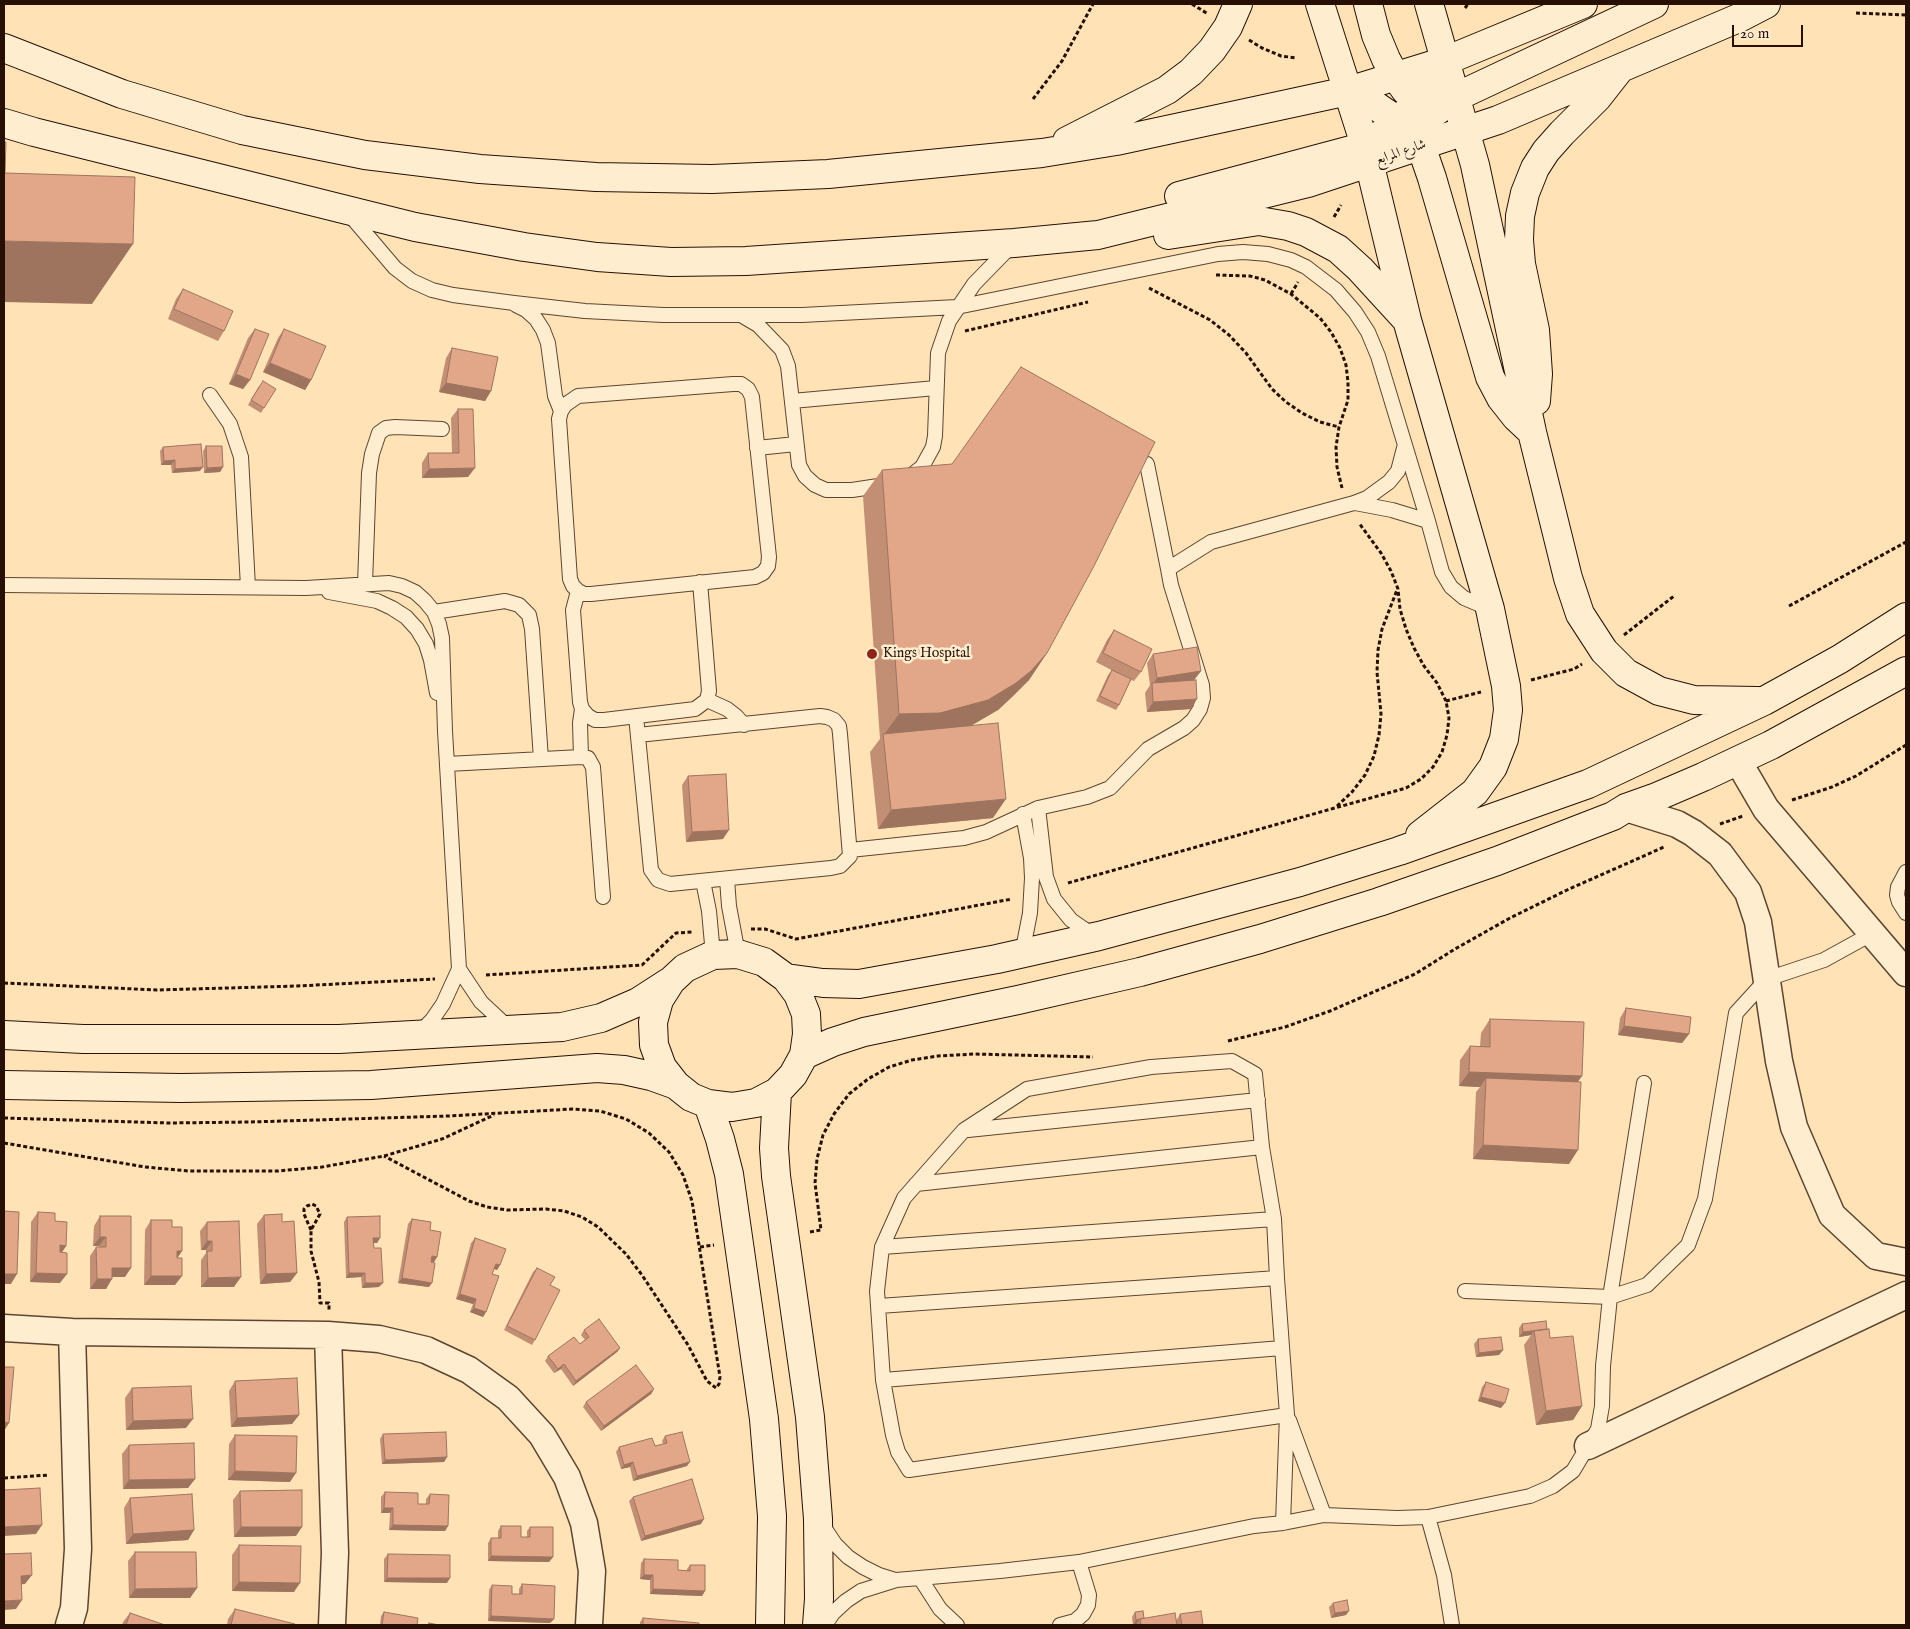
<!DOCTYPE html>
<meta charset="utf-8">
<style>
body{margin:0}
#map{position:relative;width:1910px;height:1629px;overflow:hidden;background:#ffe3b6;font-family:"IM FELL English",serif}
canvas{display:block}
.frame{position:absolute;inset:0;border:5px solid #280f04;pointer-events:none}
.scale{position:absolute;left:1732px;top:25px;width:71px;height:22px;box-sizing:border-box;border:2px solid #280f04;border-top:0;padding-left:6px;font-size:15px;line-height:18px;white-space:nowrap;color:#280f04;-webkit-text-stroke:4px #ffedd0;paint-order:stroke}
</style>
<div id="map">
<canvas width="1910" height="1629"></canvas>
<div class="frame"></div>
<div class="scale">20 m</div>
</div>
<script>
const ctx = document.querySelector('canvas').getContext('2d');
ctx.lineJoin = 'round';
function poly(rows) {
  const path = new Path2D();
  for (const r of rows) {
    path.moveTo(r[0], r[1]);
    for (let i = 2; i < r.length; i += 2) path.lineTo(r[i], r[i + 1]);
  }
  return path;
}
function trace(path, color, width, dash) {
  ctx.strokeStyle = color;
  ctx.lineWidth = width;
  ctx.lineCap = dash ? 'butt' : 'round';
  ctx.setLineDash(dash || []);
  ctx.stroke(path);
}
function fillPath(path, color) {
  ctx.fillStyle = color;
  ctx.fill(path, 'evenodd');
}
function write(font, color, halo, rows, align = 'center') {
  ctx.font = font + ' "IM FELL English",Amiri,serif';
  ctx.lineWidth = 5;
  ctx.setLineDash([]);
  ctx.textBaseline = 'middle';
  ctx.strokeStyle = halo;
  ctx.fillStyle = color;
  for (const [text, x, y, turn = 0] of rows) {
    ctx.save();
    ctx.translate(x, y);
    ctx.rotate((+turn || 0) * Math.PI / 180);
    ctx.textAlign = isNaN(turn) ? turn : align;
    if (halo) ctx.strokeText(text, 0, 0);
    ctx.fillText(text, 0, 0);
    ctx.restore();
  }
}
const path = poly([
 [1192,4,1208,14],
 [1465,8,1468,4],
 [1856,13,1906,15],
 [1249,40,1262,48,1281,56,1297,58],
 [1033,99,1062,61,1093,4],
 [1334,217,1341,205],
 [1216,275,1250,276,1265,280,1291,294,1320,318,1331,332,1340,348,1346,365,1348,382,1348,400,1339,427,1336,447,1337,467,1342,488],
 [1149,288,1210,320,1229,335,1246,353,1272,389,1286,402,1302,413,1320,422,1339,427],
 [1291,294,1298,282],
 [965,331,1088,302],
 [1789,606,1906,542],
 [1624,635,1674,596],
 [1531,680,1574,669,1582,664],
 [1446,701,1481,692],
 [1792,800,1832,787,1856,776,1906,745],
 [1337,806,1352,792,1365,775,1374,756,1379,735,1381,714,1377,672,1378,650,1382,629,1397,590],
 [1720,824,1743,816],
 [1068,883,1406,788,1421,779,1433,767,1442,752,1447,735,1449,718,1446,701,1437,683,1424,666,1414,648,1406,629,1400,609,1398,589,1391,571,1381,553,1359,523],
 [751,929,765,929,796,939,1012,899],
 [486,975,642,965,676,933,692,932],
 [4,983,157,990,297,986,435,979],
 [1228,1041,1285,1027,1330,1011,1415,974,1455,949,1510,918,1567,890,1664,847],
 [4,1118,169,1123,250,1122,448,1116,573,1109,600,1111,626,1119,649,1133,669,1152,683,1175,692,1201,720,1377,719,1384,716,1388,707,1381,688,1345,642,1275,626,1254,598,1227,582,1217,564,1211,546,1209,507,1210,487,1207,469,1201,384,1156],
 [4,1143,145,1167,189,1171,278,1171,322,1167,384,1156,442,1139,494,1115],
 [311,1230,304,1214,304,1209,307,1206,312,1204,316,1206,320,1214,311,1230,311,1251,319,1282,320,1303,329,1303,329,1311],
 [810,1232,821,1230,815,1183,817,1159,823,1135,834,1114,849,1094,868,1079,889,1067,912,1060,938,1056,974,1054,1093,1057],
 [700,1247,714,1245],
 [4,1478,49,1475]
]);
const lane = poly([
 [349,214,395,268,412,281,432,290,453,295,514,303,585,311,663,315,802,315,957,307,1218,254,1243,252,1268,254,1291,260,1306,267,1336,290,1355,312,1368,332,1378,356,1428,521,1442,572,1451,587,1464,598,1490,609],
 [516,305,526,310,536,319,543,330,548,343,555,396,561,411],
 [741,315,758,325,782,350,788,366,799,465,805,476,815,485,826,490,852,490,885,485],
 [733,384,741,384,748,389,752,397,769,557,768,566,763,573,755,577,591,594,584,594,578,591,573,586,570,579,559,419,561,411,565,405,578,396,733,384],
 [210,395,230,424,241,457,248,587],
 [792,401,936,388],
 [757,448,796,444],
 [1147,464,1168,569],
 [908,478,922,467,933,447,935,436,938,353,949,321,974,284,1012,245],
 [1355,503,1392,510,1428,521],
 [365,584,369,473,372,454,379,433,386,428,395,427,442,429],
 [4,585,306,588,389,583,402,586,415,592,425,601,434,612,439,624,442,638,445,731,459,969,443,1004,432,1020,418,1034],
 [578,591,573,610,580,702,582,709,588,716,595,720,604,720,695,709,707,700,709,691,700,582],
 [329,592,377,601,392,608,406,617,417,629,426,644,431,660,437,693],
 [434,612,505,601,519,605,529,615,532,629,541,759],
 [707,700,727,709,736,716,744,725],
 [636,716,651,870,658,880,670,884,831,868,840,866,850,856,840,734,839,726,834,720,827,717,820,716,638,735],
 [581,757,580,723,582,709],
 [447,764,581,757,588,758,593,767,603,897],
 [1038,808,1046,877,1054,899,1071,920,1084,929,1096,935],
 [850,850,964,838,986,832,1038,808,1087,797,1110,788,1148,749,1184,728,1193,720,1200,709,1203,698,1202,685,1171,585,1168,569,1211,542,1354,503,1367,498,1389,482,1398,471,1404,448],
 [1906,872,1898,887,1897,895,1899,902,1906,913],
 [727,879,729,906,738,954],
 [703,881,709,911,713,955],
 [1022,954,1030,913,1032,878,1031,858,1023,814],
 [459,969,481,1002,510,1029],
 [968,1130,1258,1100],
 [916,1184,1262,1147],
 [882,1247,1274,1219],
 [1465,1291,1610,1297,1647,1285,1688,1245,1705,1199,1736,1013,1767,979,1824,960,1873,933],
 [879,1306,1277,1278],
 [883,1380,1282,1348],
 [1289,1420,1324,1515],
 [1428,1517,1444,1575,1452,1625],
 [821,1523,835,1544,848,1557,863,1567,879,1575,895,1580],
 [1283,1523,1287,1415,1277,1278,1274,1219,1262,1147,1255,1074,1232,1061,1151,1067,1027,1089,964,1130,904,1198,882,1247,877,1291,883,1380,893,1435,898,1452,909,1470,1287,1415],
 [920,1578,940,1609,957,1625],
 [825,1625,833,1613,846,1601,861,1591,896,1580,1000,1571,1079,1562,1254,1526,1283,1523,1324,1515,1397,1518,1428,1517,1530,1496,1553,1486,1573,1471,1598,1429,1602,1406,1603,1366,1610,1297,1644,1083],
 [1060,1625,1075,1621,1083,1614,1088,1605,1089,1595,1079,1562]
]);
const street = poly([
 [1738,761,1766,809,1906,973],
 [1626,808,1677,824,1693,833,1720,854,1748,892,1758,922,1779,1061,1794,1127,1832,1215,1876,1256,1906,1262],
 [4,1328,72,1332,328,1335,379,1339,426,1350,469,1370,508,1398,542,1435,567,1477,584,1523,592,1571,589,1625],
 [328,1335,335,1553,332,1625],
 [1588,1446,1906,1295],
 [69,1625,74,1608,78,1549,72,1332]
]);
const secondary = poly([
 [1320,4,1365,145,1407,320,1490,609,1506,686,1508,710,1504,739,1493,767,1475,792,1420,835],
 [1368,4,1376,35,1386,59,1395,76,1406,91],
 [1429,4,1475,165,1532,432,1568,578,1580,614,1604,651,1626,673,1659,691,1694,700,1758,701],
 [4,48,122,94,242,130,365,155,480,169,596,177,712,179,828,174,1042,153,1116,141,1348,91,1445,61,1583,4],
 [1348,91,1376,106,1398,121,1421,146,1432,178,1490,377,1501,398,1516,417,1532,432],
 [4,123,34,132,415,227,524,247,597,257,671,262,746,261,1014,243,1098,235,1308,183,1498,120,1741,17,1766,4],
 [1404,134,1456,97,1654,4],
 [1067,141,1167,90,1191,72,1212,50,1228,27,1238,4],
 [1179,196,1351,150,1365,145,1386,131,1417,103,1445,61],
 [1168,235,1259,221,1288,226,1306,232,1338,249,1360,269,1404,317],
 [1536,401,1538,374,1535,330,1521,264,1519,240,1520,216,1525,193,1535,168,1546,151,1562,133,1597,98,1619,70],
 [786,978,798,994,806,1014,807,1034,804,1055,793,1075,777,1092,756,1103,732,1107,708,1104,691,1097,676,1085,662,1067,654,1045,653,1022,659,1000,671,981,685,968,713,955,738,954,764,962,786,978,823,983,859,984,997,959,1099,936,1300,882,1399,851,1588,784,1764,701,1840,659,1906,617],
 [4,1035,83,1039,339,1039,562,1027,601,1018,638,1002,669,982],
 [804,1055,833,1042,864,1032,1018,1000,1140,972,1260,939,1379,902,1497,861,1613,816,1626,808,1654,798,1703,777,1771,745,1906,671],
 [4,1085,181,1088,371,1085,597,1068,624,1070,651,1076,676,1085],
 [777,1092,774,1148,776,1176,810,1417,818,1519,819,1599,817,1625],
 [708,1104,720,1139,729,1174,764,1419,772,1516,770,1625]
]);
const wall = poly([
 [183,289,224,331,218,341,168,319,176,299],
 [255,329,250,380,243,389,229,384,248,338],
 [284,329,311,380,305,390,263,372,278,338],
 [452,348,491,391,485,401,439,392,446,358],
 [259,386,264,408,261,413,248,405],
 [458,409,468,477,422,478,422,463,428,453,452,453,451,418],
 [206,446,223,467,220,472,204,473,203,451],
 [163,447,200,471,172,473,171,465,161,465,160,451],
 [882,470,1047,653,1029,680,1012,697,998,710,971,725,993,818,878,829,870,752,880,739,863,496],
 [1114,630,1141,672,1134,681,1131,680,1119,705,1116,710,1096,701,1108,675,1112,670,1119,674,1096,662,1107,640],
 [1153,654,1201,671,1194,680,1191,709,1147,712,1145,693,1150,685,1147,663],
 [688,776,723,839,686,842,682,785],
 [1626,1008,1689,1034,1682,1043,1618,1035,1620,1018],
 [1490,1019,1582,1076,1577,1082,1569,1164,1473,1159,1476,1092,1480,1087,1459,1086,1460,1060,1470,1046,1480,1047,1481,1033],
 [38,1212,55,1221,66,1246,62,1252,60,1283,30,1282,31,1222],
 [264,1215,282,1222,297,1273,290,1282,260,1284,257,1224],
 [100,1216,125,1277,112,1277,106,1289,90,1289,90,1256,96,1247,99,1247,99,1246,93,1246,94,1226],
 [347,1217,380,1238,377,1243,373,1243,379,1287,362,1288,361,1277,346,1278,344,1222],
 [412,1219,430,1230,437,1257,434,1262,431,1261,429,1287,398,1283,408,1224],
 [151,1220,172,1227,182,1251,177,1258,175,1285,144,1285,145,1230],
 [207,1222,234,1287,201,1287,201,1260,206,1253,206,1250,201,1250,200,1231],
 [475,1238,500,1265,497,1270,494,1269,492,1274,486,1312,483,1317,470,1312,473,1304,456,1299,471,1243],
 [537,1268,550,1285,535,1340,532,1345,504,1330,533,1272],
 [1522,1324,1547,1329,1550,1338,1582,1406,1573,1420,1536,1425,1524,1345,1531,1335,1519,1337,1519,1328],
 [584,1330,620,1348,617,1352,573,1386,561,1369,554,1373,545,1361,548,1356,580,1344,585,1340,581,1335],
 [1478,1339,1503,1350,1499,1355,1476,1357,1474,1344],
 [235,1381,299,1415,292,1424,231,1427,229,1391],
 [1486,1382,1501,1408,1478,1401,1482,1387],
 [132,1388,186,1428,126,1430,125,1398],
 [654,1389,651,1394,601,1431,583,1407,586,1402],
 [383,1434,447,1457,444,1462,382,1464,380,1439],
 [235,1435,290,1482,228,1480,229,1444],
 [665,1436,687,1466,633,1481,630,1467,621,1469,616,1452,619,1447,655,1446,663,1444,662,1441],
 [129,1445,195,1479,188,1488,123,1489,122,1454],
 [240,1491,296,1536,234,1537,233,1500],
 [385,1492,418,1504,426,1504,426,1499,430,1494,448,1526,445,1531,389,1530,390,1513,381,1513,381,1497],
 [633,1497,701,1524,641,1541,629,1501],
 [130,1498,194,1530,188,1540,126,1544,124,1508],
 [501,1526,521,1537,527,1537,527,1531,530,1527,553,1557,549,1562,488,1561,488,1543,491,1538,498,1538,498,1531],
 [239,1545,294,1592,232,1591,232,1555],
 [135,1552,197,1588,190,1598,129,1598,128,1561],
 [388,1554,447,1583,384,1582,384,1559],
 [644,1559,678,1570,687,1571,687,1569,690,1565,705,1591,702,1596,650,1594,650,1580,640,1579,641,1563],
 [522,1584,554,1619,550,1623,488,1621,489,1590,492,1585,512,1594,519,1594,519,1589],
 [1333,1603,1346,1615,1331,1618,1329,1607],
 [235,1609,294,1625,227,1625,228,1619],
 [384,1612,417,1625,380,1625,381,1616],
 [1135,1612,1144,1618,1176,1621,1180,1614,1203,1625,1133,1625,1132,1617],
 [130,1613,165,1625,122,1625,123,1622],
 [643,1618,699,1625,640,1625,640,1622]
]);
const shadedWall = poly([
 [4,241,133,244,92,304,4,302],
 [270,363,311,380,305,390,263,372],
 [236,374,250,380,243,389,229,384],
 [446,383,491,391,485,401,439,392],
 [175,460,171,465,161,465,164,461],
 [203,467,200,471,172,473,175,469],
 [223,467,220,472,204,473,207,468],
 [475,468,468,477,422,478,429,469],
 [1047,653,1029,680,1012,697,998,710,969,727,883,736,899,714],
 [1201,671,1194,680,1152,686,1157,678],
 [1197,699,1191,709,1147,712,1153,702],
 [1006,799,993,818,878,829,891,810],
 [729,830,723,839,686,842,692,832],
 [1624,1026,1689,1034,1682,1043,1618,1035],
 [1469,1072,1582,1076,1572,1090,1486,1078,1480,1087,1459,1086],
 [1483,1145,1578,1150,1569,1164,1473,1159],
 [100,1237,106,1237,99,1246,93,1246],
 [373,1238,380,1238,377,1243,370,1243],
 [207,1241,212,1241,206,1250,201,1250],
 [60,1245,66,1246,60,1255],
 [177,1251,182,1251,176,1260],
 [432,1256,437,1257,434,1262,428,1261],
 [496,1264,500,1265,497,1270,492,1268],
 [112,1268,131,1268,125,1277,105,1277],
 [36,1273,67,1274,60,1283,30,1282],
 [297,1273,290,1282,260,1284,266,1274],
 [349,1273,365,1273,361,1277,346,1278],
 [4,1274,17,1274,11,1284,4,1284],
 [151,1276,182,1276,175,1285,144,1285],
 [241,1277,234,1287,201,1287,208,1278],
 [402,1278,432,1283,429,1287,398,1283],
 [97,1279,112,1279,106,1289,90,1289],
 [365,1283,383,1283,379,1287,362,1288],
 [460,1294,476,1299,473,1304,456,1299],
 [474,1308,486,1312,483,1317,470,1312],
 [1534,1331,1531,1335,1519,1337,1523,1332],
 [620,1348,617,1352,573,1386,576,1381],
 [1503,1350,1499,1355,1476,1357,1479,1353],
 [564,1364,561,1369,554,1373,558,1369],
 [654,1389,651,1394,601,1431,604,1426],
 [1481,1397,1505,1403,1501,1408,1478,1401],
 [1582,1406,1573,1420,1536,1425,1546,1411],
 [299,1415,292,1424,231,1427,237,1418],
 [193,1419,186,1428,126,1430,133,1421],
 [4,1422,9,1423,4,1431],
 [447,1457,444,1462,382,1464,385,1460],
 [633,1462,630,1467,621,1469,624,1465],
 [690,1462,687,1466,633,1481,637,1476],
 [235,1471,296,1473,290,1482,228,1480],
 [195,1479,188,1488,123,1489,129,1480],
 [384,1508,393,1508,390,1513,381,1513],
 [704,1519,701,1524,641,1541,645,1536],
 [42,1525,36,1534,4,1536,4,1527],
 [393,1525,448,1526,445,1531,389,1530],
 [241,1527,302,1527,296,1536,234,1537],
 [194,1530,188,1540,126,1544,133,1534],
 [491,1556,553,1557,549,1562,488,1561],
 [32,1575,25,1584,14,1585,21,1576],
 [644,1575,653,1575,650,1580,640,1579],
 [387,1578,450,1578,447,1583,384,1582],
 [239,1582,300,1583,294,1592,232,1591],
 [197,1588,190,1598,129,1598,135,1589],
 [653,1589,705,1591,702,1596,650,1594],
 [22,1600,16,1609,4,1610,4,1601],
 [1349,1611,1346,1615,1331,1618,1335,1613],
 [491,1616,554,1619,550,1623,488,1621],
 [1136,1620,1139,1620,1136,1625,1133,1625]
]);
const building = poly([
 [4,142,6,142,5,173,135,177,133,244,4,241,4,265,4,142],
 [183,289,233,311,224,331,174,309,183,289],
 [255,329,269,334,250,380,236,374,255,329],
 [284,329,326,346,311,380,270,363,284,329],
 [452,348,498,357,491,391,446,383,452,348],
 [1021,367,1155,442,1094,566,1047,653,1031,671,1016,683,988,700,940,713,899,714,882,470,952,464,1021,367],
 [263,381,276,389,264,408,251,400,263,381],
 [458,409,473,409,475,468,429,469,428,453,459,453,458,409],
 [201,444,203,467,175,469,175,460,164,461,163,447,201,444],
 [206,446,222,446,223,467,207,468,206,446],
 [1114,630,1152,649,1141,672,1103,653,1114,630],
 [1197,647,1201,671,1157,678,1153,654,1197,647],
 [1112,670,1131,679,1119,705,1100,696,1112,670],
 [1196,680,1197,699,1153,702,1152,683,1196,680],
 [998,723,1006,799,891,810,883,734,998,723],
 [726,774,729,830,692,832,688,776,726,774],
 [1626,1008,1691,1017,1689,1034,1624,1026,1626,1008],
 [1490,1019,1584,1022,1582,1076,1469,1072,1470,1046,1490,1047,1490,1019],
 [1486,1078,1581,1082,1578,1150,1483,1145,1486,1078],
 [4,1211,19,1212,17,1274,4,1274,4,1211],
 [38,1212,55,1213,55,1221,67,1222,66,1246,60,1245,60,1252,67,1253,67,1274,36,1273,38,1212],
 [282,1214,282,1222,294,1221,297,1273,266,1274,264,1215,282,1214],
 [100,1216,131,1216,131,1268,112,1268,112,1279,97,1279,96,1247,106,1247,106,1237,100,1237,100,1216],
 [380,1216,380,1238,373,1238,374,1248,381,1248,383,1283,365,1283,365,1273,349,1273,347,1217,380,1216],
 [412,1219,431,1222,430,1230,441,1232,437,1257,432,1256,431,1262,435,1263,432,1283,402,1278,412,1219],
 [151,1220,172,1220,172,1227,182,1227,182,1251,177,1251,177,1258,182,1258,182,1276,151,1276,151,1220],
 [239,1221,241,1277,208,1278,207,1251,212,1251,212,1241,207,1241,207,1222,239,1221],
 [475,1238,506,1249,500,1265,496,1264,492,1274,499,1276,486,1312,474,1308,476,1299,460,1294,475,1238],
 [537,1268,555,1277,550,1285,560,1290,535,1340,507,1326,537,1268],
 [599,1319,620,1348,576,1381,564,1364,558,1369,548,1356,574,1337,580,1344,589,1337,584,1330,599,1319],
 [1546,1321,1547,1329,1523,1332,1522,1324,1546,1321],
 [1549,1329,1550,1338,1573,1336,1582,1406,1546,1411,1534,1331,1549,1329],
 [1501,1337,1503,1350,1479,1353,1478,1339,1501,1337],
 [636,1365,654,1389,604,1426,586,1402,636,1365],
 [4,1367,14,1367,9,1423,4,1422,4,1367],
 [297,1378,299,1415,237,1418,235,1381,297,1378],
 [1486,1382,1509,1389,1505,1403,1481,1397,1486,1382],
 [191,1386,193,1419,133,1421,132,1388,191,1386],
 [446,1432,447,1457,385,1460,383,1434,446,1432],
 [682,1432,690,1462,637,1476,633,1462,624,1465,619,1447,652,1438,655,1446,667,1443,665,1436,682,1432],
 [235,1435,297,1436,296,1473,235,1471,235,1435],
 [194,1443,195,1479,129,1480,129,1445,194,1443],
 [692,1479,704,1519,645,1536,633,1497,692,1479],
 [40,1488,42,1525,4,1527,4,1490,40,1488],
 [302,1490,302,1527,241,1527,240,1491,302,1490],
 [385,1492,418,1493,418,1504,429,1504,430,1494,449,1495,448,1526,393,1525,393,1508,384,1508,385,1492],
 [192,1494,194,1530,133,1534,130,1498,192,1494],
 [501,1526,521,1526,521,1537,530,1537,530,1527,553,1527,553,1557,491,1556,491,1538,501,1538,501,1526],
 [239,1545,301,1546,300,1583,239,1582,239,1545],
 [135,1552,196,1552,197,1588,135,1589,135,1552],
 [31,1553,32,1575,21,1576,22,1600,4,1601,4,1554,31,1553],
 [388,1554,450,1555,450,1578,387,1578,388,1554],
 [644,1559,678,1560,678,1570,690,1571,690,1565,705,1565,705,1591,653,1589,653,1575,644,1575,644,1559],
 [522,1584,555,1586,554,1619,491,1616,492,1585,512,1586,512,1594,522,1594,522,1584],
 [1347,1600,1349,1611,1335,1613,1333,1603,1347,1600],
 [235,1609,295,1624,294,1625,231,1625,235,1609],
 [1143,1611,1144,1618,1136,1620,1135,1612,1143,1611],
 [1201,1611,1203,1625,1182,1625,1180,1614,1201,1611],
 [384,1612,418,1618,417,1625,382,1625,384,1612],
 [130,1613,165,1625,126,1625,130,1613],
 [1175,1613,1177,1625,1141,1625,1140,1619,1175,1613],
 [643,1618,699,1623,699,1625,643,1625,643,1618],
 [429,1623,439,1625,428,1625,429,1623]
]);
const markers = [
 [872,654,6,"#8f2418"]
];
const streetNames = [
 ["شارع المرابع",1401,153,-19]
];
const poiNames = [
 ["Kings Hospital",883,654]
];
trace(lane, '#5e4430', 16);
trace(street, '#5e4430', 29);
trace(secondary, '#280f04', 30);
trace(path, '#280f04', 3, [4, 2.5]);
trace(lane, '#ffedd0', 14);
trace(street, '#ffedd0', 26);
trace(secondary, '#ffedd0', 28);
fillPath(wall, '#c28f75');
fillPath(shadedWall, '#9e745f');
fillPath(building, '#e2a688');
trace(building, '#9e745f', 1);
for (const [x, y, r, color] of markers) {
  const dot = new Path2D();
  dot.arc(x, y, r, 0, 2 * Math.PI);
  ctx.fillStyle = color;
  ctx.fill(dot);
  trace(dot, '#ffedd0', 2);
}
write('14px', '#280f04', '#ffedd0', streetNames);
write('14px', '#280f04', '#ffedd0', poiNames, 'left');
</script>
